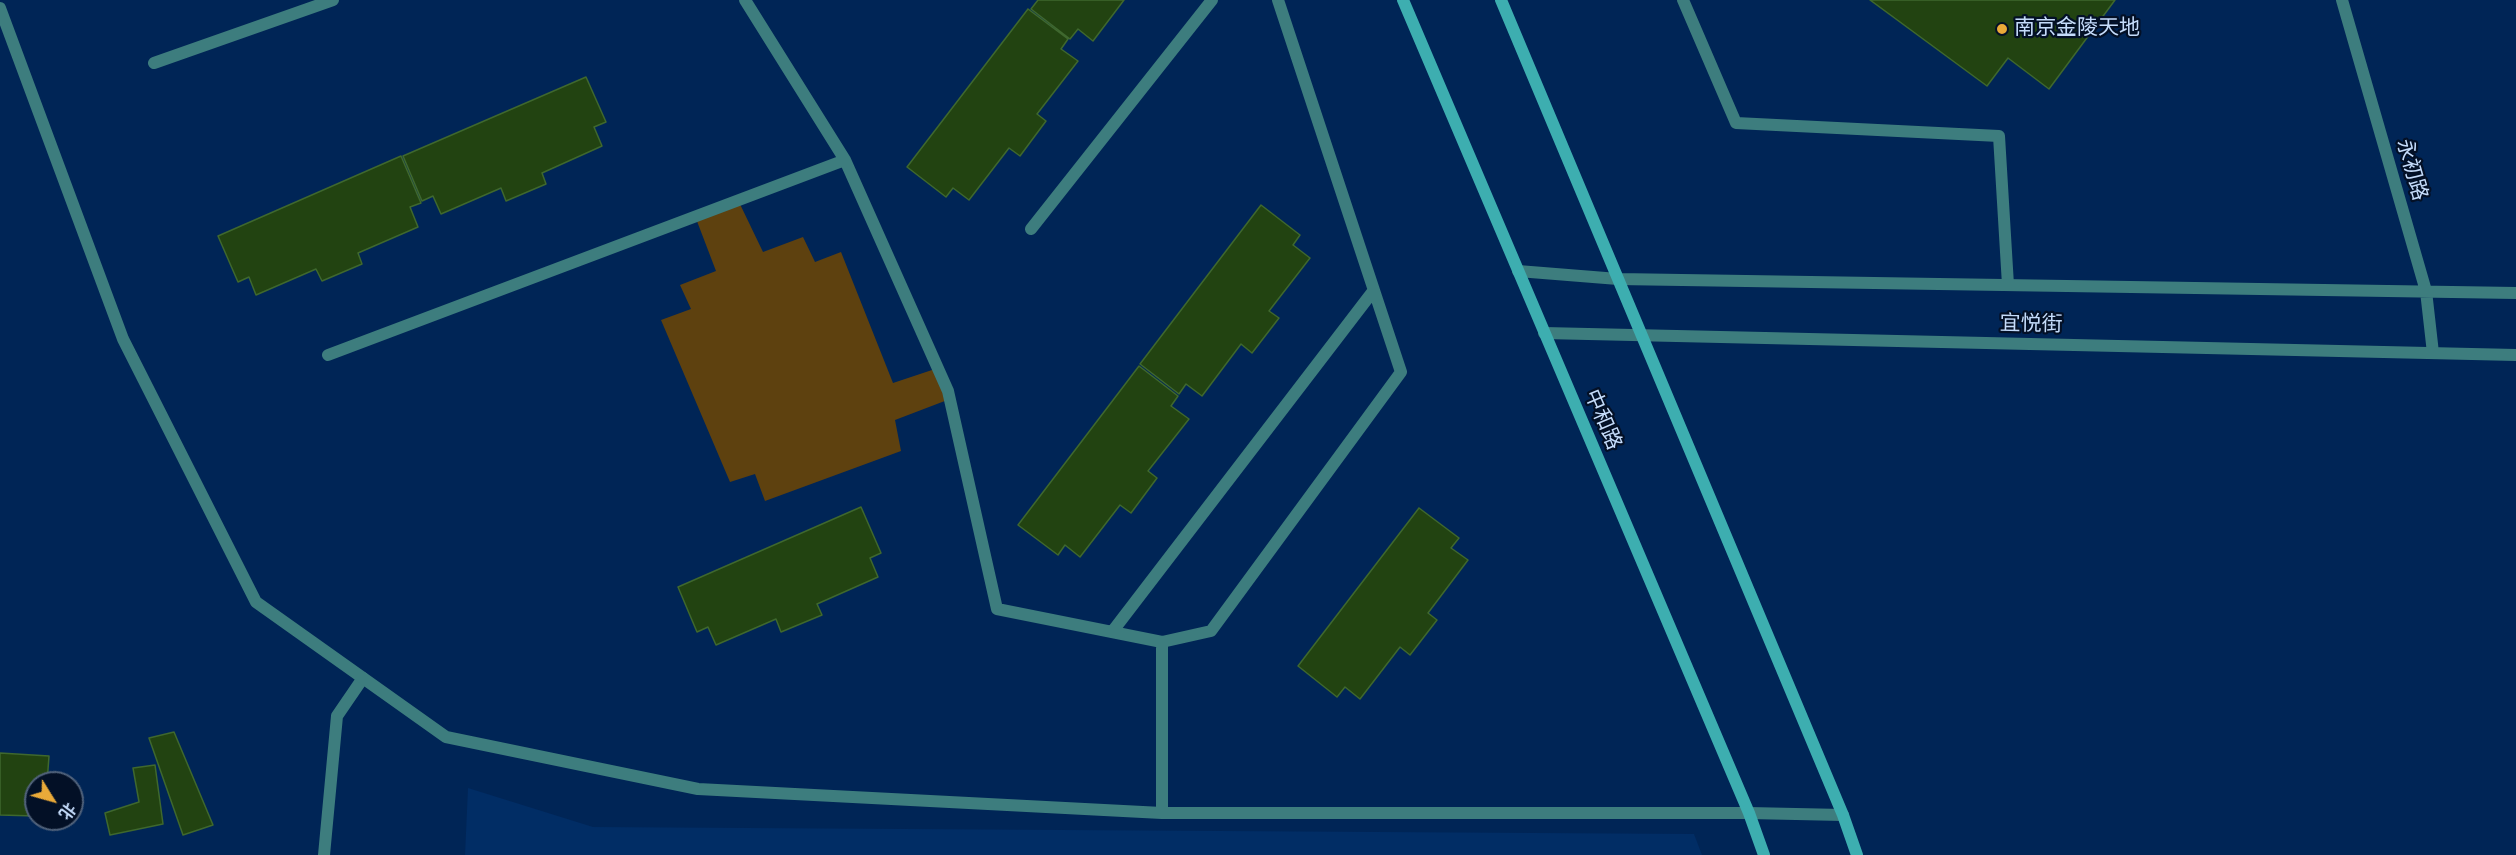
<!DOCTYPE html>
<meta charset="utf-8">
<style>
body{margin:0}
#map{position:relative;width:2516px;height:855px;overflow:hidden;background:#002556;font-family:Roboto,"Noto Sans SC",sans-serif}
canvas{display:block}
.north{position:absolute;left:24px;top:771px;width:60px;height:60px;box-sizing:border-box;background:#031026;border:2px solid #51627b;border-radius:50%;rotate:127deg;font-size:16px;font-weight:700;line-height:24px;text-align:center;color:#c5dcfb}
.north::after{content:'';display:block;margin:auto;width:21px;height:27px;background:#eaaa39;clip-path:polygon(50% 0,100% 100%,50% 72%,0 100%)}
</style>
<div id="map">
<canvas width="2516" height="855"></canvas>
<div class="north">北</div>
</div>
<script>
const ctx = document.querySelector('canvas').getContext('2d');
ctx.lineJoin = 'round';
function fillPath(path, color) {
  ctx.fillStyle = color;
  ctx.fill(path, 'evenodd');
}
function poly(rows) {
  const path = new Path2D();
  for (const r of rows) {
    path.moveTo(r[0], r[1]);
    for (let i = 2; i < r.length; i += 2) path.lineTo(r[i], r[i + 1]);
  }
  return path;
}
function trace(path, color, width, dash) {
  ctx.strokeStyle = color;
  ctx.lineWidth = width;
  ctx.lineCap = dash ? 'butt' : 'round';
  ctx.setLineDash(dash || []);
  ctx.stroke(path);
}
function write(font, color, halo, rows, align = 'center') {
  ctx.font = font + ' Roboto,"Noto Sans SC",sans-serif';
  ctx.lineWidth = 4.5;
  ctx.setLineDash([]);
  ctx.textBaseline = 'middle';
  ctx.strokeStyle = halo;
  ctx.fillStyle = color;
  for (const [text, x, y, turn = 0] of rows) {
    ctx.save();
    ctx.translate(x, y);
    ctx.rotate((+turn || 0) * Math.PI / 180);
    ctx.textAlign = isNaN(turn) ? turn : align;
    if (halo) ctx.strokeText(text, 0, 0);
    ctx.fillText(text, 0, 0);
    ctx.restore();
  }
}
const built = poly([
 [468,788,593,827,1694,834,1702,855,465,855]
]);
const green = poly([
 [738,200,763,252,803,237,815,262,841,252,893,383,938,368,950,399,895,420,901,451,765,501,755,474,730,482,661,320,691,309,680,285,716,271,695,216]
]);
const building = poly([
 [1038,0,1124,0,1093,41,1078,29,1070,39,1031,9,1038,0],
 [1870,0,2115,0,2049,89,2008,58,1987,86,1870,0],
 [1028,9,1068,39,1061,49,1078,61,1037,114,1046,121,1020,156,1009,148,969,200,953,188,946,197,907,167,1028,9],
 [586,77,606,122,594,127,602,146,542,173,546,184,506,201,501,188,441,214,433,196,422,201,403,156,586,77],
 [401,156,421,203,410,207,418,227,358,253,362,264,322,281,316,269,256,295,249,277,238,282,218,236,401,156],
 [1261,205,1300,235,1293,245,1310,258,1269,311,1279,318,1252,353,1241,344,1202,396,1186,384,1179,394,1140,364,1261,205],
 [1139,366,1178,396,1171,406,1189,419,1148,471,1157,478,1131,513,1120,505,1080,557,1065,545,1058,555,1018,525,1139,366],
 [861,507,881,553,870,558,878,577,817,604,822,615,781,632,776,619,716,645,708,627,697,632,678,587,861,507],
 [1419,508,1459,538,1451,548,1468,560,1428,613,1437,620,1410,655,1400,647,1360,699,1345,687,1337,697,1298,666,1419,508],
 [174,732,213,825,183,835,149,738,174,732],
 [0,753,49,756,47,783,36,783,36,816,0,815,0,753],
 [155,765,163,824,110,835,105,813,139,802,133,768,155,765]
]);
const service = poly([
 [1683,0,1736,123,1999,136,2008,285],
 [324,855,337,716,363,678]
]);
const minor = poly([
 [745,0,845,160,948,391,997,609,1162,642,1162,813],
 [2342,0,2426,291,2433,353],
 [0,8,123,339,256,602,446,737,698,789,1162,813,1749,813,1843,815],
 [154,63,333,0],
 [1031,229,1212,0],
 [1518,271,1618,279,2516,293],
 [1544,333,2516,355],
 [328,355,845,160],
 [1112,632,1374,290],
 [1162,642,1211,631,1401,372,1278,0]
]);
const secondary = poly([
 [1403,0,1749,813,1764,855],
 [1501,0,1843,815,1857,855]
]);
const markers = [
 [2002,29,6,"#eaaa39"]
];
const poiNames = [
 ["南京金陵天地",2014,29]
];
const streetNames = [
 ["永初路",2411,170,74],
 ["宜悦街",2031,325,1],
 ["中和路",1602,420,67]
];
fillPath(built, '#012d65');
fillPath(green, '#5e410f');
fillPath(building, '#224311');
trace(building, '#3f682e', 1.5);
trace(service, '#3d7d7e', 12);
trace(minor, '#3d7d7e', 12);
trace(secondary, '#3daeb0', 12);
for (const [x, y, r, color] of markers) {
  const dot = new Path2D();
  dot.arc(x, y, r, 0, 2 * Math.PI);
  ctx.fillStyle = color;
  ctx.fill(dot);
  trace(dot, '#031026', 2);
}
write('21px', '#c5dcfb', '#031026', poiNames, 'left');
write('21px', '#c5dcfb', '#031026', streetNames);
</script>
